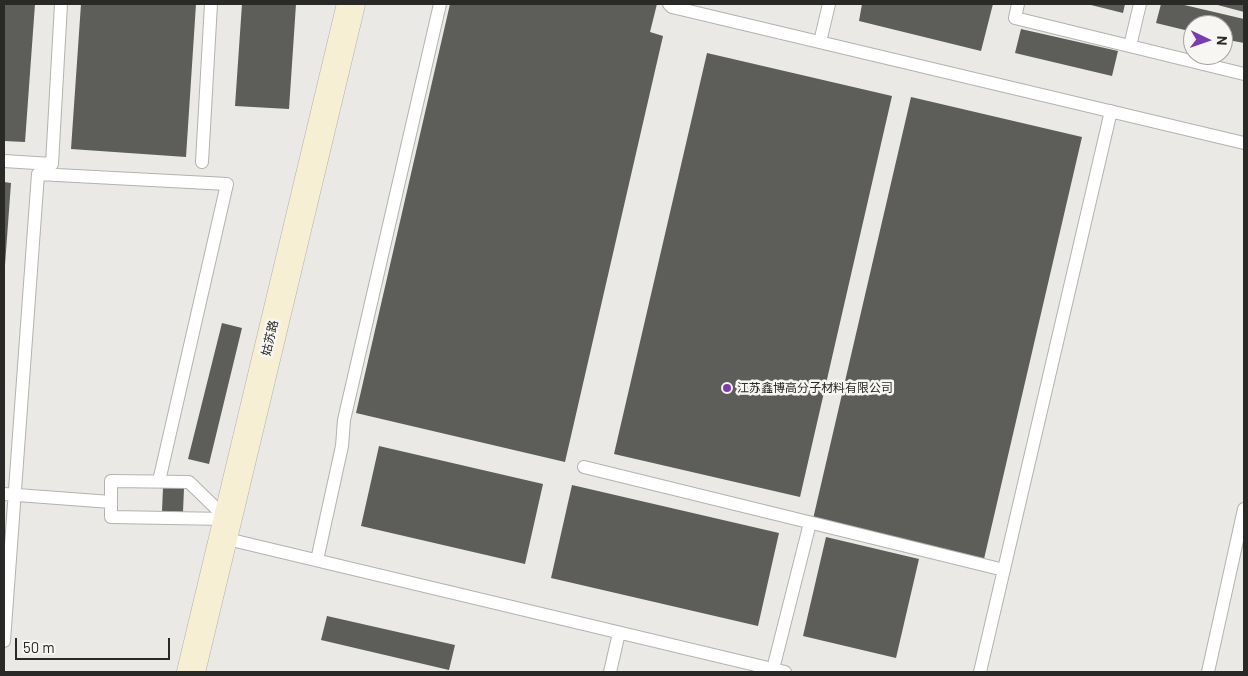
<!DOCTYPE html>
<meta charset="utf-8">
<style>
body{margin:0}
#map{position:relative;width:1248px;height:676px;overflow:hidden;background:#eae9e5;font-family:Barlow,sans-serif}
canvas{display:block}
.frame{position:absolute;inset:0;border:5px solid #292927;pointer-events:none}
.north{position:absolute;left:1183px;top:15px;width:50px;height:50px;box-sizing:border-box;background:#f7f6f2;border:1px solid #a5a4a1;border-radius:50%;rotate:93deg;font-size:14px;font-weight:700;line-height:20px;text-align:center;color:#292927}
.north::after{content:'';display:block;margin:auto;width:18px;height:22px;background:#7d3bb0;clip-path:polygon(50% 0,100% 100%,50% 72%,0 100%)}
.scale{position:absolute;left:15px;top:638px;width:155px;height:22px;box-sizing:border-box;border:2px solid #292927;border-top:0;padding-left:6px;font-size:15px;line-height:18px;white-space:nowrap;color:#292927;-webkit-text-stroke:4px #f7f6f2;paint-order:stroke}
</style>
<div id="map">
<canvas width="1248" height="676"></canvas>
<div class="frame"></div>
<div class="north">N</div>
<div class="scale">50 m</div>
</div>
<script>
const ctx = document.querySelector('canvas').getContext('2d');
ctx.lineJoin = 'round';
function fillPath(path, color) {
  ctx.fillStyle = color;
  ctx.fill(path, 'evenodd');
}
function poly(rows) {
  const path = new Path2D();
  for (const r of rows) {
    path.moveTo(r[0], r[1]);
    for (let i = 2; i < r.length; i += 2) path.lineTo(r[i], r[i + 1]);
  }
  return path;
}
function trace(path, color, width, dash) {
  ctx.strokeStyle = color;
  ctx.lineWidth = width;
  ctx.lineCap = dash ? 'butt' : 'round';
  ctx.setLineDash(dash || []);
  ctx.stroke(path);
}
function write(font, color, halo, rows, align = 'center') {
  ctx.font = font + ' Barlow,"Noto Sans SC",sans-serif';
  ctx.lineWidth = 5;
  ctx.setLineDash([]);
  ctx.textBaseline = 'middle';
  ctx.strokeStyle = halo;
  ctx.fillStyle = color;
  for (const [text, x, y, turn = 0] of rows) {
    ctx.save();
    ctx.translate(x, y);
    ctx.rotate((+turn || 0) * Math.PI / 180);
    ctx.textAlign = isNaN(turn) ? turn : align;
    if (halo) ctx.strokeText(text, 0, 0);
    ctx.fillText(text, 0, 0);
    ctx.restore();
  }
}
const building = poly([
 [4,4,35,4,25,142,4,141],
 [81,4,196,4,186,157,71,149],
 [242,4,296,4,289,109,235,106],
 [450,4,657,4,650,32,663,36,565,462,356,413],
 [862,4,993,4,981,51,859,21],
 [1087,4,1125,4,1123,13],
 [1161,4,1180,4,1244,19,1244,43,1223,39,1223,25,1193,25,1193,32,1156,23],
 [1214,4,1244,4,1244,12],
 [1021,29,1118,51,1112,76,1015,53],
 [707,53,892,96,800,497,614,454],
 [911,97,1082,137,984,559,813,519],
 [4,182,11,183,5,265,4,265],
 [222,323,242,328,209,464,188,459],
 [379,446,543,484,525,564,361,526],
 [572,485,779,533,758,626,551,578],
 [163,488,184,488,183,512,162,511],
 [826,537,919,559,896,658,803,636],
 [327,616,455,645,449,670,321,640]
]);
const lane = poly([
 [669,4,672,7,1244,143],
 [1018,4,1015,18,1244,74],
 [820,42,829,4],
 [1130,46,1140,4],
 [4,161,52,164,61,4],
 [202,162,211,4],
 [584,467,1004,570],
 [111,481,189,482,227,519,111,517,111,481],
 [4,494,111,502],
 [223,538,785,672],
 [317,560,342,446,344,420,440,4],
 [4,641,38,174,227,184,159,481],
 [773,669,810,523],
 [610,672,619,633],
 [980,672,1111,111],
 [1208,672,1244,509]
]);
const secondary = poly([
 [191,672,351,4]
]);
const markers = [
 [727,388,5,"#7d3bb0"]
];
const streetNames = [
 ["姑苏路",270,338,-77]
];
const poiNames = [
 ["江苏鑫博高分子材料有限公司",737,388]
];
fillPath(building, '#5d5d59');
trace(lane, '#b3b2af', 14);
trace(secondary, '#b3b2af', 29);
trace(lane, '#fff', 12);
trace(secondary, '#f6efd3', 28);
for (const [x, y, r, color] of markers) {
  const dot = new Path2D();
  dot.arc(x, y, r, 0, 2 * Math.PI);
  ctx.fillStyle = color;
  ctx.fill(dot);
  trace(dot, '#f7f6f2', 2);
}
write('12px', '#292927', '#f7f6f2', streetNames);
write('12px', '#292927', '#f7f6f2', poiNames, 'left');
</script>
